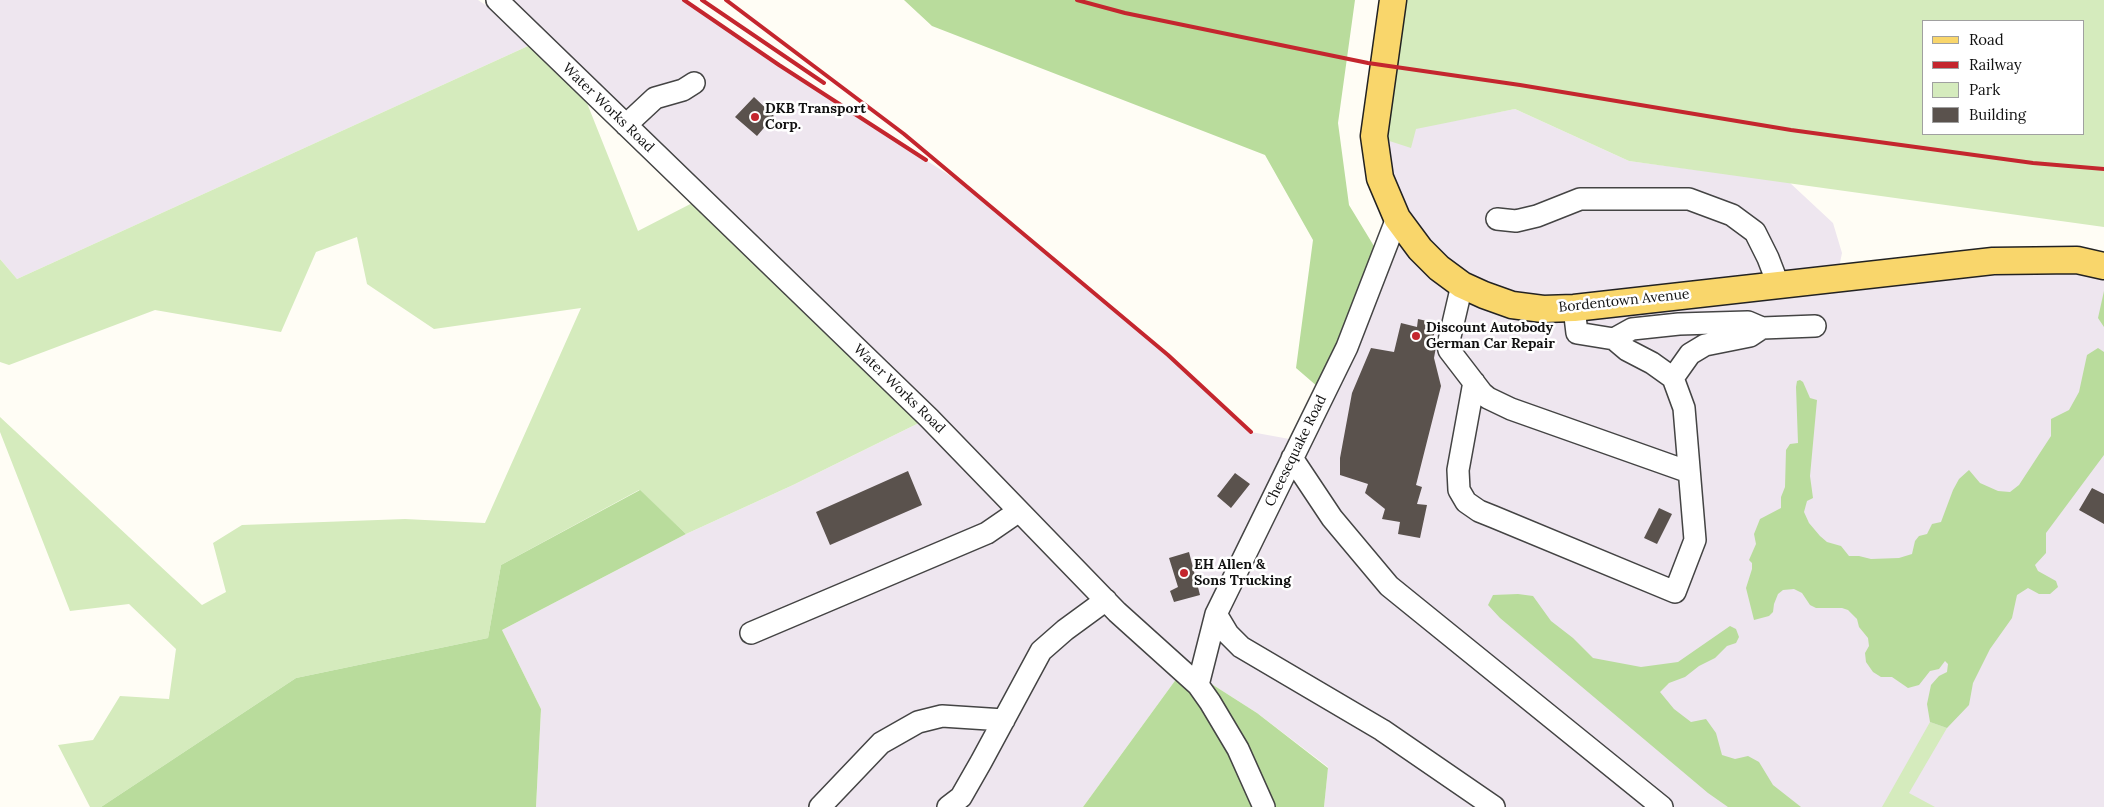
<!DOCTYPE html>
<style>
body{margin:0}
#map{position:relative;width:2104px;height:807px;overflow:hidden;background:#fffdf5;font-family:Lora,serif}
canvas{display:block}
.legend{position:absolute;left:1922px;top:20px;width:162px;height:115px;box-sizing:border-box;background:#fff;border:1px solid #a0a0a0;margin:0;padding:6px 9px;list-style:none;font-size:15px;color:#111}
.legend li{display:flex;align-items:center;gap:10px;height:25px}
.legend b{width:25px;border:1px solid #a0a0a0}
</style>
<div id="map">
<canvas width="2104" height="807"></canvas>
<ul class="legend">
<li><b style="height:6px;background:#f9d66b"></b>Road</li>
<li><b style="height:6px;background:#c4262e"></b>Railway</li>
<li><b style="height:14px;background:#d5ebbd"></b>Park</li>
<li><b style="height:14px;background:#5a524d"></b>Building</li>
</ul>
</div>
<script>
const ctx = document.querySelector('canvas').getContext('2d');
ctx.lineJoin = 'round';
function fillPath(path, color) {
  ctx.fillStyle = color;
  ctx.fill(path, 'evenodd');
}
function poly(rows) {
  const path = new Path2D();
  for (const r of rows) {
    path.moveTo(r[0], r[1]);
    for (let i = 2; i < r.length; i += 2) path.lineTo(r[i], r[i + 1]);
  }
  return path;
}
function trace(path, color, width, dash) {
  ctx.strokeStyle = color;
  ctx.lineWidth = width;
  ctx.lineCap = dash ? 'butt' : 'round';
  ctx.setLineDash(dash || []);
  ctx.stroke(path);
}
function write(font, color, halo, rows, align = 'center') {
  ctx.font = font + ' Lora,serif';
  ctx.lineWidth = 5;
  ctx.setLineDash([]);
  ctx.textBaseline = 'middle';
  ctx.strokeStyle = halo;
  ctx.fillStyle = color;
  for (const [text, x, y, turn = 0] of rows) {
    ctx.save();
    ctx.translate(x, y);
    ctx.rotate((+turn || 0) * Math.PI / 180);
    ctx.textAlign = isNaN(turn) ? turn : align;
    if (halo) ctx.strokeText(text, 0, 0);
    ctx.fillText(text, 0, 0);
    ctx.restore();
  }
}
const industrial = poly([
 [0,0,478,0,539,41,17,279,0,259],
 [500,0,684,0,779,65,969,188,1168,355,1251,432,1295,440,1397,218,1374,136,1515,109,1629,161,1789,182,1833,223,1842,253,1837,277,2104,266,2104,807,1324,807,1328,767,1257,713,1185,667,1083,807,536,807,541,709,502,630,686,534,793,485,929,418]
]);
const green = poly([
 [1393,0,2104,0,2104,227,1629,161,1515,109,1416,129,1411,148,1374,136],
 [1923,21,2083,21,2083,134,1923,134],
 [539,41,577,78,638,231,702,198,929,418,793,485,686,534,639,490,501,565,488,638,296,678,101,807,90,807,58,745,93,740,120,696,169,699,176,649,129,604,70,611,0,432,0,417,202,605,226,592,213,543,242,525,405,519,485,523,581,308,434,329,367,284,357,237,316,252,281,332,155,310,9,365,0,362,0,259,17,279],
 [1930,722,1947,728,1909,793,1935,807,1882,807]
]);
const forest = poly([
 [904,0,1355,0,1338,123,1349,205,1380,256,1325,393,1296,368,1313,240,1265,155,932,26],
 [2104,291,2104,327,2098,318],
 [2098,348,2104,352,2104,455,2046,533,2046,553,2035,565,2038,571,2056,581,2058,587,2050,594,2039,594,2028,588,2017,595,2012,618,1990,649,1973,683,1969,705,1947,728,1930,722,1927,704,1931,685,1939,676,1947,672,1948,664,1945,661,1939,669,1930,671,1919,685,1908,688,1892,677,1881,677,1873,672,1866,662,1865,653,1869,646,1868,638,1859,627,1857,619,1848,610,1842,608,1816,608,1810,605,1802,593,1794,589,1783,590,1778,594,1774,604,1773,612,1769,616,1754,620,1746,588,1752,569,1752,563,1749,560,1756,544,1754,534,1760,519,1781,508,1781,497,1785,487,1786,450,1790,444,1798,443,1796,387,1797,381,1800,380,1803,382,1810,398,1817,400,1810,476,1813,498,1807,501,1804,512,1809,523,1820,536,1827,542,1841,546,1849,556,1859,556,1871,559,1899,558,1912,554,1915,541,1919,536,1927,534,1932,524,1941,522,1953,490,1959,479,1969,470,1980,483,1998,491,2010,492,2019,485,2051,436,2051,419,2069,410,2079,392,2087,355],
 [640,490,686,534,502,630,541,709,536,807,101,807,296,678,488,638,501,565],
 [1518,594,1533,596,1551,621,1573,638,1593,658,1641,667,1678,662,1730,626,1736,629,1739,637,1736,643,1727,646,1715,658,1699,666,1685,677,1669,683,1660,692,1674,709,1691,722,1706,719,1716,733,1722,755,1735,759,1748,756,1759,762,1773,785,1801,807,1728,807,1708,793,1500,618,1488,605,1493,595],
 [1185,667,1257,713,1328,768,1324,807,1083,807]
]);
const building = poly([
 [754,97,774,116,757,136,735,117],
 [1418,319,1436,323,1432,346,1436,347,1434,358,1441,386,1416,485,1422,487,1417,504,1427,505,1420,538,1398,534,1400,522,1382,519,1385,509,1365,493,1368,484,1340,475,1340,458,1352,393,1371,348,1394,352,1401,323,1417,327],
 [908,471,922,505,830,545,816,512],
 [1235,473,1250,484,1231,508,1217,496],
 [2092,488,2104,494,2104,524,2079,510],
 [1659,508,1672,514,1657,544,1644,538],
 [1189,552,1200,595,1174,602,1170,591,1178,587,1169,558]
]);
const minor = poly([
 [497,0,929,418,1117,612,1198,685,1210,702,1238,749,1264,807],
 [626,125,655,98,683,90,694,83],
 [1497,219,1516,221,1537,216,1580,199,1689,199,1732,215,1755,232,1768,258,1778,284],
 [1462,285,1448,345,1449,350,1482,393,1488,398,1511,409,1689,472],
 [1614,339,1632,329,1679,324,1748,322,1762,328,1815,326],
 [1673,378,1690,354,1705,345,1750,336,1762,328],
 [1474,382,1458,470,1459,490,1466,502,1479,511,1494,517,1675,592,1695,540,1684,408,1673,378,1652,363,1627,350,1614,339,1577,333,1574,308],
 [1292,458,1332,518,1389,586,1662,807],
 [1216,614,1228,634,1241,647,1382,730,1494,807],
 [751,633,987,533,1019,511],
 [1198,685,1216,614,1347,347,1397,218],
 [820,807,881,743,918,722,942,716,1004,720],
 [948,807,961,797,981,762,1041,651,1065,630,1106,600]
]);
const major = poly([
 [1393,0,1374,136,1380,178,1397,218,1420,249,1439,268,1462,285,1484,295,1512,305,1543,309,1574,308,1993,261,2077,260,2104,266]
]);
const rail = poly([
 [684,0,779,65,926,160],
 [702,0,824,83],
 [726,0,904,134,1168,355,1251,432],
 [1077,0,1125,13,1368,63,1520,85,1791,130,2033,163,2104,169]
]);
const markers = [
 [755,117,5,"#c4262e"],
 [1416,336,5,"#c4262e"],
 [1184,573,5,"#c4262e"]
];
const streetNames = [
 ["Water Works Road",608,108,44],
 ["Bordentown Avenue",1624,301,-6],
 ["Water Works Road",899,389,44],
 ["Cheesequake Road",1296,451,-64]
];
const poiNames = [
 ["DKB Transport",765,109],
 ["Corp.",765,125],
 ["Discount Autobody",1426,328],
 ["German Car Repair",1426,344],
 ["EH Allen &",1194,565],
 ["Sons Trucking",1194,581]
];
fillPath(industrial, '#eee6ef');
fillPath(green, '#d5ebbd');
fillPath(forest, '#b9dc9c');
fillPath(building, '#5a524d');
trace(minor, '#444', 24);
trace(major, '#222', 29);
trace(minor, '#fff', 21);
trace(major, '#f9d66b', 26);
trace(rail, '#c4262e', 4);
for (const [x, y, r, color] of markers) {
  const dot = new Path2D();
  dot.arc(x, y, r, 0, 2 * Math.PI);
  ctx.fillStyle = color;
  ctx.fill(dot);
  trace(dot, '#fff', 2);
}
write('14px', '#111', '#fff', streetNames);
write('bold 14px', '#111', '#fff', poiNames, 'left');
</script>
